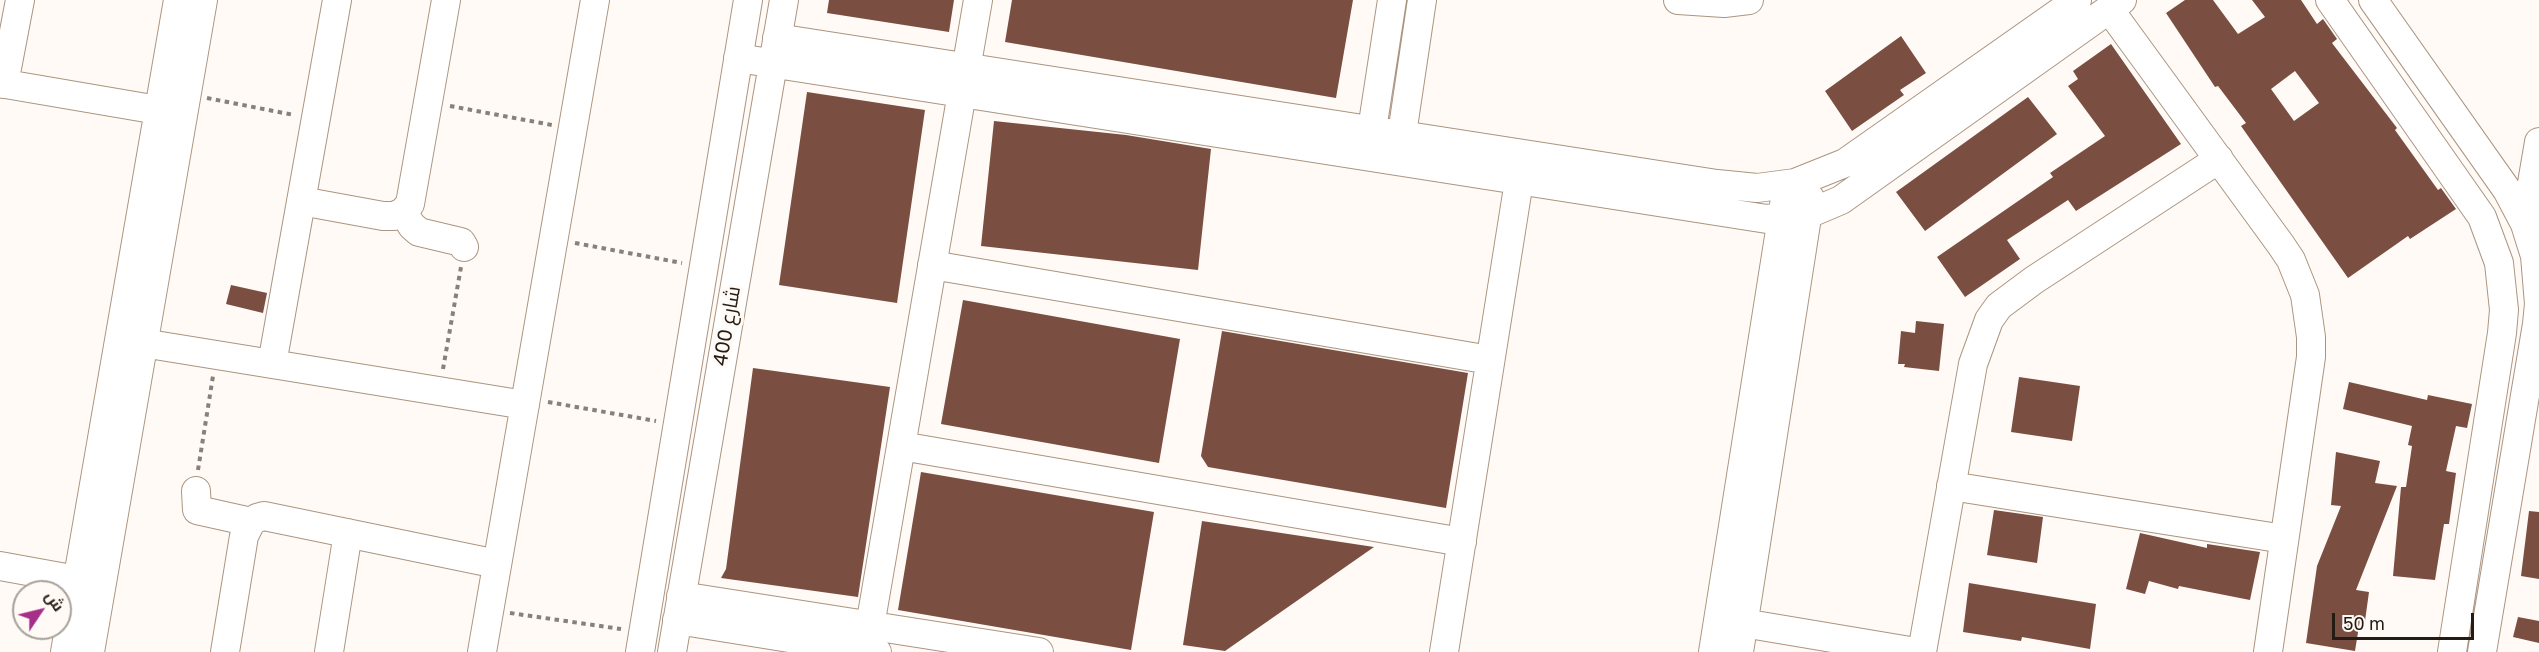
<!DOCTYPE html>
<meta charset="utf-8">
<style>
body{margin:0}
#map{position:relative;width:2539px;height:652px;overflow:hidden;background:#fffaf5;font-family:"Golos Text",Cairo,sans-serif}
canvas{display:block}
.north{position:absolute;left:12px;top:580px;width:60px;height:60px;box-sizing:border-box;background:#fffaf5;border:2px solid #a7a19b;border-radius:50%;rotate:55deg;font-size:16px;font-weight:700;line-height:24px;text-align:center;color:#241b14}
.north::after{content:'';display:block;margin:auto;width:21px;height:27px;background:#a63088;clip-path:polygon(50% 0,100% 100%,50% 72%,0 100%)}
.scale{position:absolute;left:2332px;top:613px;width:142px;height:27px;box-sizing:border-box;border:3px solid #241b14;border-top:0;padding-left:8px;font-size:18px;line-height:21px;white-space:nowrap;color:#241b14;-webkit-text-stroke:4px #fffaf5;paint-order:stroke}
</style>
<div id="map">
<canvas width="2539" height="652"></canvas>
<div class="north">ش</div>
<div class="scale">50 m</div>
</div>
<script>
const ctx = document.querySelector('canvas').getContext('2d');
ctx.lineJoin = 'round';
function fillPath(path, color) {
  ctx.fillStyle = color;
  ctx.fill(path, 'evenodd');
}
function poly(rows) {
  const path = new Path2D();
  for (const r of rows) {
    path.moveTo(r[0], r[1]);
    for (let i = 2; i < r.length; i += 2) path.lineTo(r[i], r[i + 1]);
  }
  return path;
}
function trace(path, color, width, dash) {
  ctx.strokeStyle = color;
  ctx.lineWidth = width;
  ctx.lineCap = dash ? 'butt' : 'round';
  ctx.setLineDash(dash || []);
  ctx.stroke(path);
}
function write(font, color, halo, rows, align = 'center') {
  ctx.font = font + ' "Golos Text",Cairo,sans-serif';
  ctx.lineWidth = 6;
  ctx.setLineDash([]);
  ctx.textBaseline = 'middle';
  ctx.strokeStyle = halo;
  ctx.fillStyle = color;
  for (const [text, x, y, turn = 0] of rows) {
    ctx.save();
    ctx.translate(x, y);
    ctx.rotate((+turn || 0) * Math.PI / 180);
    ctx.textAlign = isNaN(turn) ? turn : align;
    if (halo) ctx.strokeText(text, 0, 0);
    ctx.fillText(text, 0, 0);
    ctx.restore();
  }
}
const building = poly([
 [829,0,954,0,949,32,827,13],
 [1012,0,1353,0,1336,98,1005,42],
 [2185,0,2213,0,2238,34,2265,17,2252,0,2301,0,2317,24,2323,19,2337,39,2332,43,2397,128,2395,130,2438,190,2441,188,2456,209,2410,239,2408,236,2348,278,2241,126,2246,123,2218,86,2215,87,2166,13],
 [2295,71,2319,103,2294,121,2271,89],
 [1901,36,1926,73,1900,90,1904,95,1852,131,1825,91],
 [2111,44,2181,144,2076,211,2068,200,2007,240,2020,259,1965,297,1937,257,2053,177,2050,173,2105,136,2068,86,2078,79,2073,71],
 [807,92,925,110,897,303,779,285],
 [2028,97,2057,134,1925,231,1896,192],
 [994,121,1126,135,1211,149,1198,270,981,246],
 [231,285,267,293,263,313,226,304],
 [963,300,1180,339,1159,463,941,424],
 [1916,321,1944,324,1939,371,1904,367,1905,364,1898,364,1901,331,1915,333],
 [1222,331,1468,373,1446,508,1208,467,1201,456],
 [753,368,890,387,858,597,721,578,726,569],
 [2019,377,2080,386,2072,441,2011,432],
 [2349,382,2427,400,2428,395,2472,404,2467,428,2456,426,2446,471,2456,473,2449,524,2444,524,2435,580,2393,576,2401,487,2406,487,2412,446,2408,445,2412,426,2343,409],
 [2336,452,2380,461,2375,483,2397,486,2356,590,2369,592,2365,621,2360,620,2355,651,2306,643,2317,566,2341,506,2331,505],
 [921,472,1154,512,1131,650,898,610],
 [1994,510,2043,517,2037,563,1987,555],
 [2529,511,2539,512,2539,579,2521,576],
 [1202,521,1374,547,1225,651,1183,645],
 [2140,533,2207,548,2207,544,2260,552,2250,600,2179,586,2178,589,2149,581,2145,594,2126,589],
 [1969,583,2096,604,2090,649,2022,637,2021,641,1963,632],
 [2518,617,2539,621,2539,643,2513,637]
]);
const path = poly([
 [207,98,294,115],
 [450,106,552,125],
 [575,243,682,263],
 [443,369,461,267],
 [548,402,656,421],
 [198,470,213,376],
 [510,613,621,629]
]);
const minor = poly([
 [1678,0,1724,3,1749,0],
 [2330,0,2482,217,2499,263,2504,310,2502,333,2452,652],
 [2373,0,2507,190,2525,224,2535,256,2539,304,2537,324,2482,652],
 [2109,9,2281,245,2291,260,2305,295,2311,337,2311,357,2268,652],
 [777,38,1717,184,1757,188,1795,183,1845,163,2077,0],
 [738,58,1767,219,1808,214,1841,200,2122,0],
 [0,83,158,110],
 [4,84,20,0],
 [1369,149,1392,0],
 [1399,154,1422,0],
 [301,201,383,216,394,216,403,212,410,204,446,0],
 [403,212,412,226,419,232,461,242,464,247],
 [2525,224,2539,142],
 [932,265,1490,360],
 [124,340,525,405],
 [272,364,337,0],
 [901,446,1462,542],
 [1951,486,2284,539],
 [196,491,197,510,251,522],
 [0,566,77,580],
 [681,596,1039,652],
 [677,620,877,652],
 [1743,623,1916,652],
 [870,626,978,0],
 [65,652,178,0],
 [90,652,203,0],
 [225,652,244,536,251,522,257,518,264,516,497,564],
 [329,652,348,533],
 [482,652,595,0],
 [640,652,748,0],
 [672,652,784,0],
 [1444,652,1519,181],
 [1713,652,1785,199],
 [1739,652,1810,198],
 [1922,652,1973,364,1989,320,1999,306,2034,280,2219,159]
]);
const streetNames = [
 ["شارع 400",727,326,-80]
];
fillPath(building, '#7b4e42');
trace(minor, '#ab9581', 30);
trace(path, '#88807a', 4, [4.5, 4.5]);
trace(minor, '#fff', 28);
write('20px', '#241b14', '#fffaf5', streetNames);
</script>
